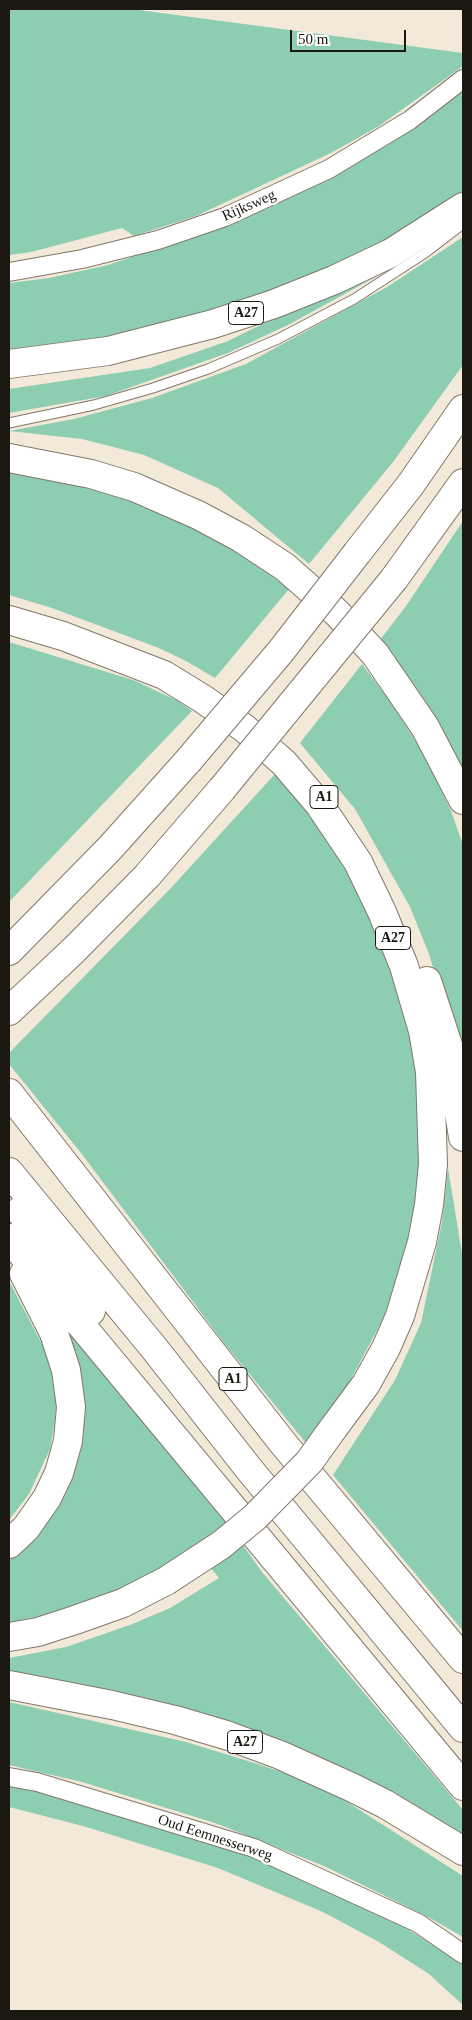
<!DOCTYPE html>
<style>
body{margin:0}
#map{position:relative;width:472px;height:2020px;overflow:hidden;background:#f3e9d9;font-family:Georgia,serif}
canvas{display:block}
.frame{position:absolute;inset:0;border:10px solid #1b1812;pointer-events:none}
.scale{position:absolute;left:290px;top:30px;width:116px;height:22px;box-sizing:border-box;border:2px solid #1b1812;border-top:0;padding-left:6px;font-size:15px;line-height:18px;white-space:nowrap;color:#1b1812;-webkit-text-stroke:4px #fff;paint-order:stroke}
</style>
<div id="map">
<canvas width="472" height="2020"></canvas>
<div class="frame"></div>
<div class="scale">50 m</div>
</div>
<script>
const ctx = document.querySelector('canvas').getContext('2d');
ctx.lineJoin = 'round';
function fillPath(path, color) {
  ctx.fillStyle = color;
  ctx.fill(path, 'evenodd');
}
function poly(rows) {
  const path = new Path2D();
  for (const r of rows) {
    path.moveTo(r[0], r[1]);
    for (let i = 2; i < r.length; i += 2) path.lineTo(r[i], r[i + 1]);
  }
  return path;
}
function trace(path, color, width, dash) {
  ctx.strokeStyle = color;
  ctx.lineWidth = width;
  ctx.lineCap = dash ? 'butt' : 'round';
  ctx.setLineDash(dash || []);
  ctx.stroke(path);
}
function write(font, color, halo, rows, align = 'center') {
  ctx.font = font + ' Georgia,serif';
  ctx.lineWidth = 4.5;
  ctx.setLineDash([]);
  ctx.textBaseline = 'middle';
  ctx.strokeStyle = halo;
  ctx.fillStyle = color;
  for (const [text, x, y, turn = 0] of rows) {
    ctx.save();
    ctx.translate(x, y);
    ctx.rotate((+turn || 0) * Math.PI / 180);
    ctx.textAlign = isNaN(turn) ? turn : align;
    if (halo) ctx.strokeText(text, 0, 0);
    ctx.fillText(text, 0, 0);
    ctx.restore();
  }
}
const green = poly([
 [9,9,131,9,463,53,463,66,379,126,331,153,196,216,134,236,122,228,31,252,9,255],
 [463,88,463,200,386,250,228,314,9,357,9,283,49,278,108,265,209,231,403,133,437,110],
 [463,237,463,365,393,462,309,564,218,488,144,455,82,439,9,431,74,419,152,398,246,364,387,287],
 [376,268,379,275,290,324,228,353,106,396,9,413,9,389,150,368,228,341],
 [9,468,97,485,211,535,255,563,289,589,215,678,186,661,159,648,52,608,9,595],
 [463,521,463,768,415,686,379,641,406,606],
 [9,642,133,680,178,701,192,711,9,902],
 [362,664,394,707,425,756,451,811,463,845,463,1082,455,1040,429,954,410,907,355,809,300,743],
 [275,774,302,804,335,850,368,909,402,1001,415,1029,423,1193,401,1269,384,1317,344,1392,306,1443,224,1343,81,1153,9,1064,9,1053,170,889],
 [448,1168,463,1260,463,1631,333,1475,395,1380,421,1323,442,1222],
 [9,1281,55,1369,57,1391,55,1422,50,1449,29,1494,9,1520],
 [52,1306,94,1353,230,1527,262,1572,463,1810,463,1839,163,1705,48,1678,9,1671,9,1658,66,1647,130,1625,170,1608,219,1578,195,1549,157,1573,72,1609,9,1623,9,1559,31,1537,73,1458],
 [9,1702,186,1742,261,1765,301,1779,344,1800,463,1876,463,1937,430,1918,324,1866,215,1823,82,1782,9,1765],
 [9,1783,79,1799,248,1851,385,1915,463,1964,463,2005,429,1974,379,1942,323,1912,218,1868,83,1826,9,1807]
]);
const service = poly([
 [9,423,94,405,153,388,208,369,278,339,354,299,425,253,463,224]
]);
const minor = poly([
 [9,272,82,259,158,240,225,217,329,169,410,120,463,79],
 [9,1777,37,1782,254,1848,418,1923,463,1954]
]);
const motorway = poly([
 [9,364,108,351,213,324,274,304,334,280,391,253,463,207],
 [9,458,91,474,134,487,198,515,241,538,285,567,337,613,375,654,425,727,463,800],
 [357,553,411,484,463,409],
 [394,579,463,483],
 [9,620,63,636,164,675,203,699,244,728,284,763,319,804,358,862,382,912,404,966,423,1031,430,1072,433,1164,429,1205,422,1242,400,1316,386,1348,366,1384,332,1430],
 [9,951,110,848,188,761],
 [427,981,449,1048,463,1137],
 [9,1011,74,950,147,876,222,789],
 [9,1093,282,1442,463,1659],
 [9,1172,154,1348,249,1469,463,1728],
 [20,1211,91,1311],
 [9,1238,463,1786],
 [9,1544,26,1528,47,1498,59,1473,68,1441,71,1407,66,1370,54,1333,24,1274],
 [9,1637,38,1632,75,1620,123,1603,166,1581],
 [9,1685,112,1705,175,1720,229,1736,280,1755,351,1787,385,1804,463,1851]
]);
const motorwayBridge = poly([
 [188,761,281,651,357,553],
 [222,789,394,579],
 [166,1581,221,1545,254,1518,309,1462,332,1430]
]);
const shields = [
 [246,313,35],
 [324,797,28],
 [393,938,35],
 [233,1379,28],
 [245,1742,35]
];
const shieldNames = [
 ["A27",246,313],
 ["A1",324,797],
 ["A27",393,938],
 ["A1",233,1379],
 ["A27",245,1742]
];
const streetNames = [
 ["Rijksweg",249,206,-24],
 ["Oud Eemnesserweg",215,1838,18]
];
fillPath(green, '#8dcdb1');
trace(service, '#81786a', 11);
trace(minor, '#81786a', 20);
trace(motorway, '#81786a', 30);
trace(service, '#fff', 9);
trace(minor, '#fff', 18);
trace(motorway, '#fff', 28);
trace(motorwayBridge, '#81786a', 30, []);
trace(motorwayBridge, '#fff', 28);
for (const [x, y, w] of shields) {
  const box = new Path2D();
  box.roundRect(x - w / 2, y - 11.5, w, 23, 4);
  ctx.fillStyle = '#fff';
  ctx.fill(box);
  trace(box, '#1b1812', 1);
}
write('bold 14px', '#1b1812', null, shieldNames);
write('15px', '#1b1812', '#fff', streetNames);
</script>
